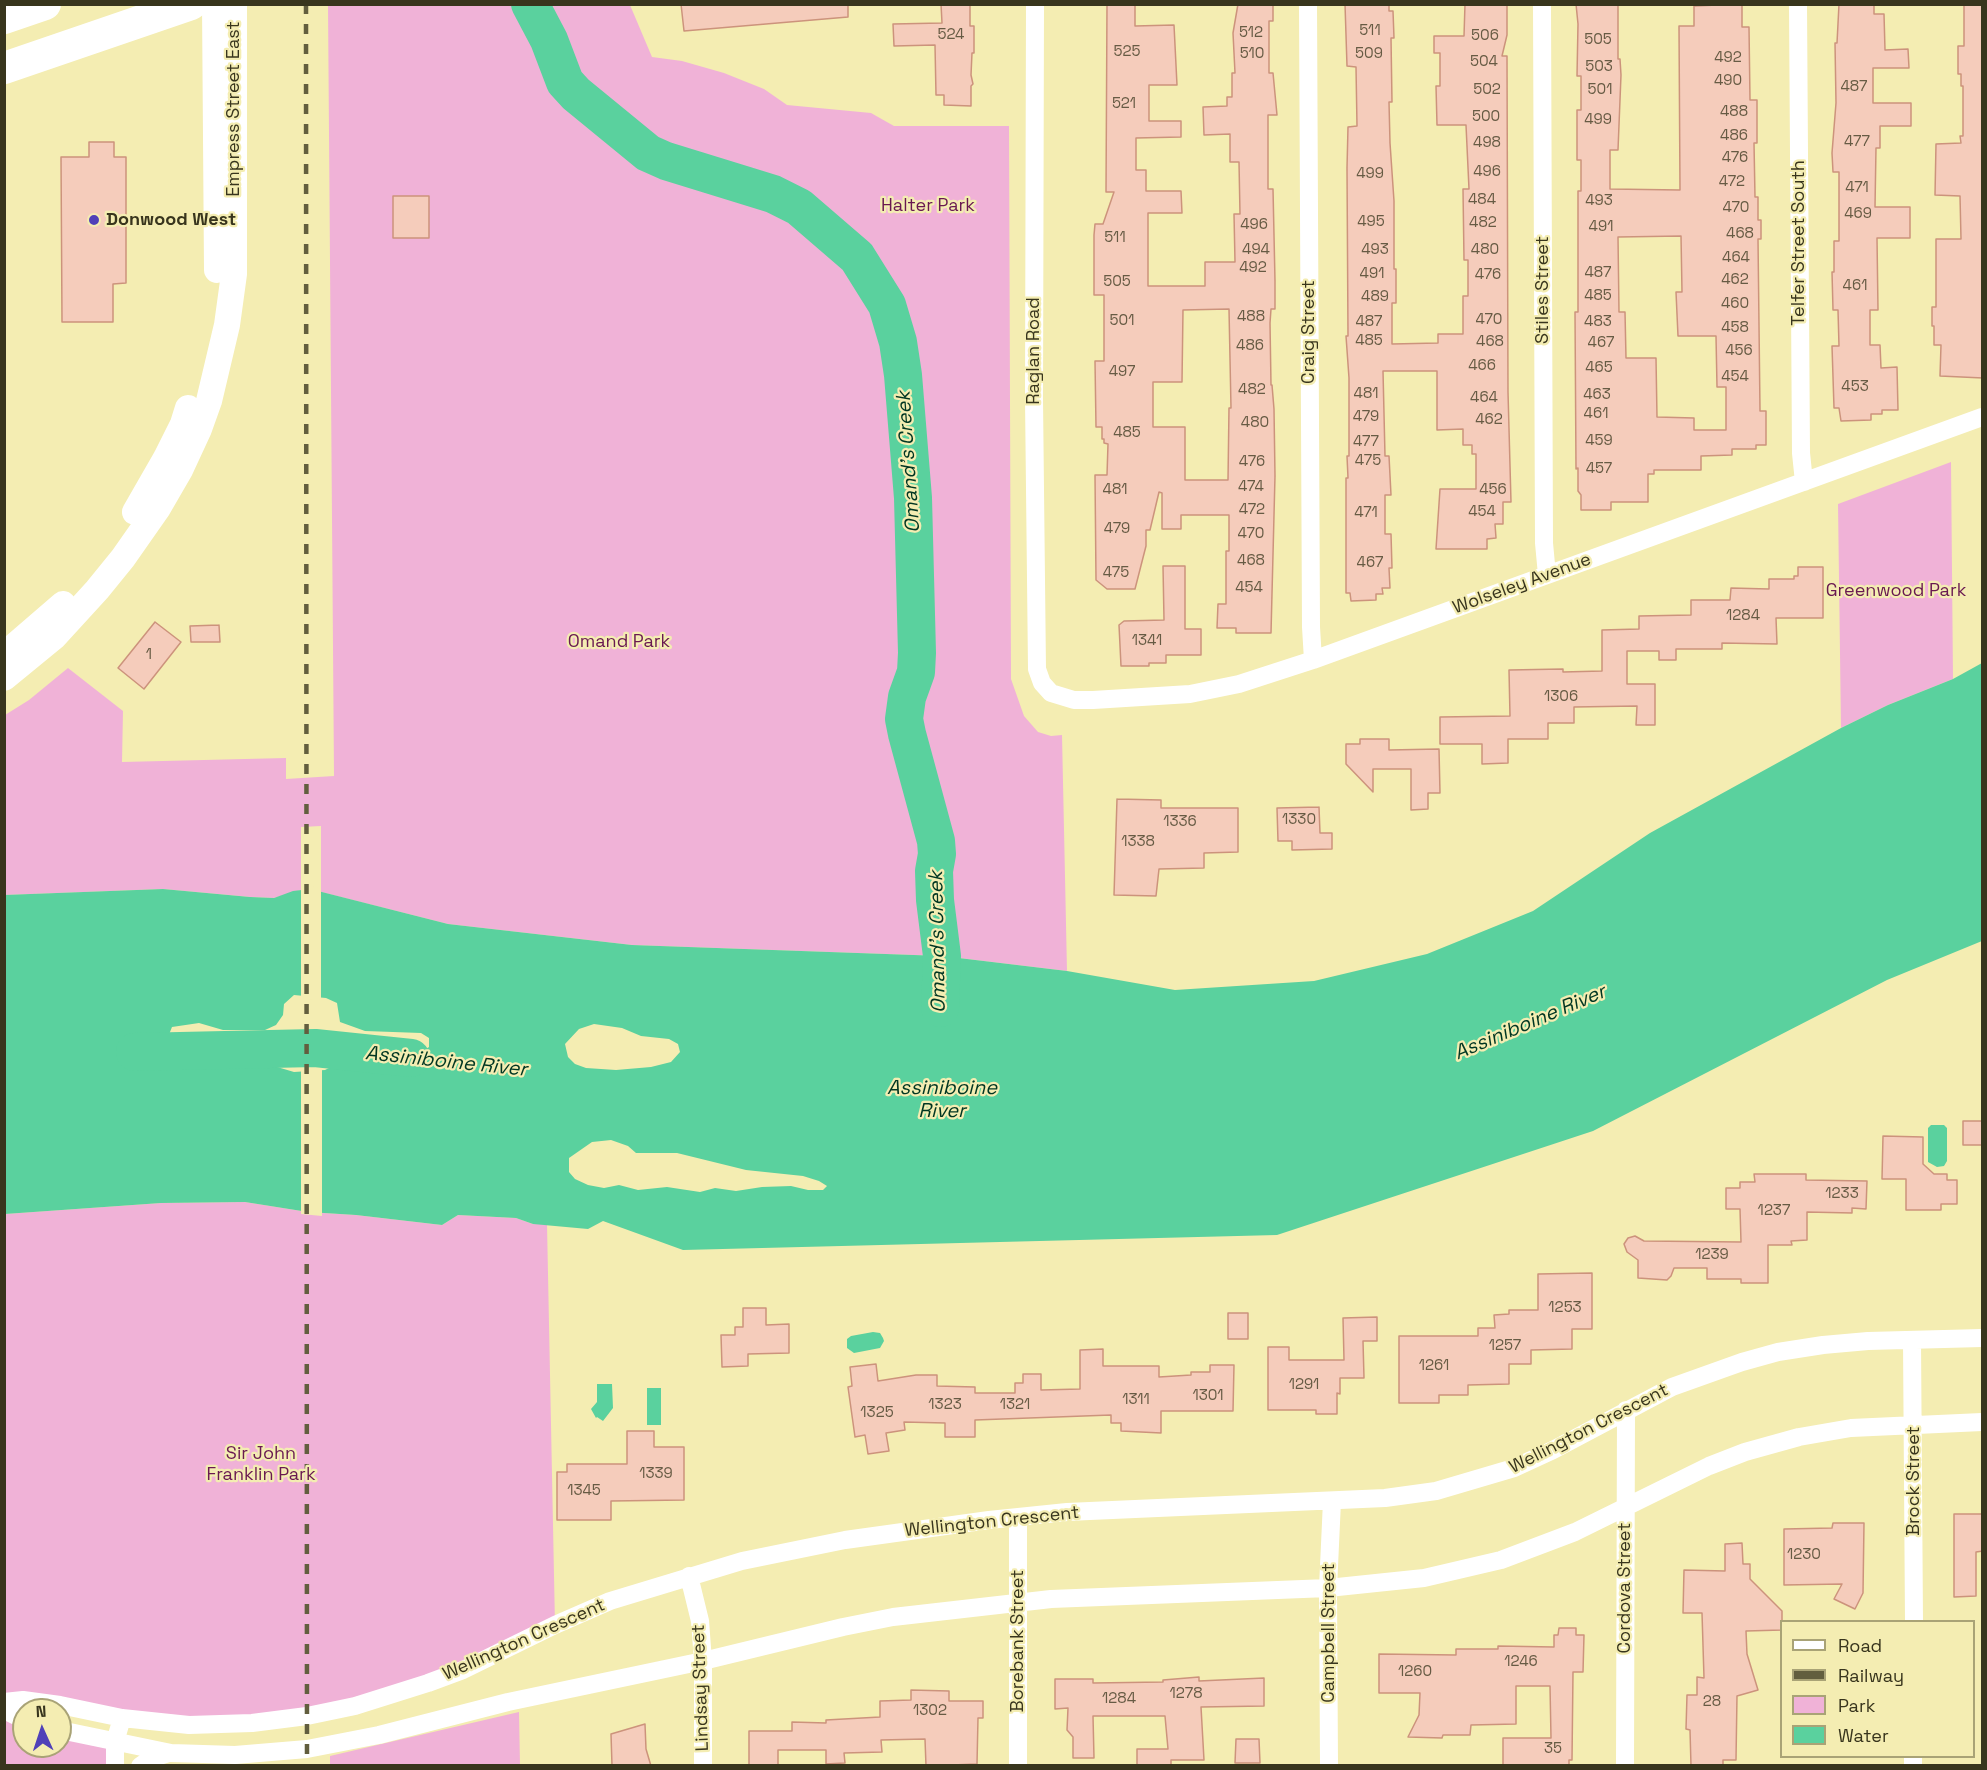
<!DOCTYPE html>
<style>
body{margin:0}
#map{position:relative;width:1987px;height:1770px;overflow:hidden;background:#f4edb2;font-family:"Space Grotesk",sans-serif}
canvas{display:block}
.frame{position:absolute;inset:0;border:6px solid #38351d;pointer-events:none}
.legend{position:absolute;left:1780px;top:1620px;width:195px;height:138px;box-sizing:border-box;background:#f4edb2;border:2px solid #a9a376;margin:0;padding:8px 10px;list-style:none;font-size:18px;color:#38351d}
.legend li{display:flex;align-items:center;gap:12px;height:30px}
.legend b{width:30px;border:2px solid #a9a376}
.north{position:absolute;left:12px;top:1698px;width:60px;height:60px;box-sizing:border-box;background:#f4edb2;border:2px solid #a9a376;border-radius:50%;rotate:357deg;font-size:16px;font-weight:700;line-height:24px;text-align:center;color:#38351d}
.north::after{content:'';display:block;margin:auto;width:21px;height:27px;background:#5041b8;clip-path:polygon(50% 0,100% 100%,50% 72%,0 100%)}
</style>
<div id="map">
<canvas width="1987" height="1770"></canvas>
<div class="frame"></div>
<ul class="legend">
<li><b style="height:8px;background:#fff"></b>Road</li>
<li><b style="height:8px;background:#625e3e"></b>Railway</li>
<li><b style="height:16px;background:#f0b2d7"></b>Park</li>
<li><b style="height:16px;background:#5ad19e"></b>Water</li>
</ul>
<div class="north">N</div>
</div>
<script>
const ctx = document.querySelector('canvas').getContext('2d');
ctx.lineJoin = 'round';
function fillPath(path, color) {
  ctx.fillStyle = color;
  ctx.fill(path, 'evenodd');
}
function poly(rows) {
  const path = new Path2D();
  for (const r of rows) {
    path.moveTo(r[0], r[1]);
    for (let i = 2; i < r.length; i += 2) path.lineTo(r[i], r[i + 1]);
  }
  return path;
}
function trace(path, color, width, dash) {
  ctx.strokeStyle = color;
  ctx.lineWidth = width;
  ctx.lineCap = dash ? 'butt' : 'round';
  ctx.setLineDash(dash || []);
  ctx.stroke(path);
}
function write(font, color, halo, rows, align = 'center') {
  ctx.font = font + ' "Space Grotesk",sans-serif';
  ctx.lineWidth = 4.5;
  ctx.setLineDash([]);
  ctx.textBaseline = 'middle';
  ctx.strokeStyle = halo;
  ctx.fillStyle = color;
  for (const [text, x, y, turn = 0] of rows) {
    ctx.save();
    ctx.translate(x, y);
    ctx.rotate((+turn || 0) * Math.PI / 180);
    ctx.textAlign = isNaN(turn) ? turn : align;
    if (halo) ctx.strokeText(text, 0, 0);
    ctx.fillText(text, 0, 0);
    ctx.restore();
  }
}
const green = poly([
 [328,5,521,5,523,15,539,40,547,49,552,69,562,93,582,116,639,165,669,176,732,189,749,197,768,203,779,213,805,223,825,238,851,266,866,286,877,305,889,355,900,414,898,525,905,642,929,641,924,509,910,353,903,324,890,294,855,242,797,197,759,180,683,157,640,131,609,105,585,88,571,73,566,54,564,39,553,7,542,8,541,5,630,5,652,57,682,61,724,73,764,89,787,105,871,113,894,126,1009,126,1011,679,1024,716,1038,732,1051,736,1062,735,1067,971,942,956,632,945,448,924,321,892,321,826,301,827,301,890,274,898,250,897,163,889,5,895,5,715,29,700,68,668,123,711,122,762,286,758,286,779,334,776],
 [1951,462,1953,679,1888,705,1841,728,1838,504],
 [245,1202,308,1212,356,1215,442,1225,458,1215,516,1218,533,1224,547,1224,555,1625,463,1670,252,1723,5,1702,5,1214,161,1203],
 [4,1710,24,1720,24,1746,60,1746,60,1729,115,1742,115,1765,5,1765],
 [519,1712,520,1765,330,1765,330,1756]
]);
const water = poly([
 [1982,663,1982,941,1887,980,1593,1131,1277,1235,683,1250,603,1221,588,1229,533,1224,516,1218,458,1215,442,1225,356,1215,308,1212,245,1202,161,1203,5,1214,4,895,163,889,250,897,274,898,293,891,310,889,448,924,632,945,942,956,1067,971,1175,990,1314,981,1427,954,1533,911,1650,833,1841,728,1888,705,1953,679],
 [294,995,326,998,337,1003,340,1022,365,1031,421,1033,429,1038,429,1047,423,1051,417,1052,363,1051,325,1070,294,1072,257,1061,223,1061,201,1056,174,1046,168,1037,172,1027,199,1023,223,1030,265,1030,276,1025,283,1015,284,1004],
 [594,1024,622,1028,641,1036,669,1039,678,1044,680,1052,671,1062,651,1067,616,1070,586,1068,575,1064,568,1057,565,1044,579,1029],
 [611,1140,628,1146,636,1153,677,1153,746,1170,803,1176,819,1181,827,1186,823,1190,808,1190,791,1186,762,1187,736,1191,715,1188,700,1192,667,1187,638,1190,619,1185,604,1188,588,1185,575,1179,569,1172,569,1158,592,1142],
 [1931,1125,1944,1125,1947,1128,1947,1161,1944,1166,1937,1167,1928,1162,1928,1128],
 [873,1332,880,1333,883,1338,884,1341,880,1348,854,1353,847,1348,847,1339,851,1336],
 [597,1384,612,1384,613,1408,603,1421,597,1417,596,1418,591,1409,597,1402],
 [647,1388,661,1388,661,1425,647,1425]
]);
const pier = poly([
 [310,886,321,889,321,1000,301,999,301,887],
 [322,1067,322,1216,301,1214,301,1068]
]);
const river = poly([
 [530,4,549,40,565,82,576,94,648,153,666,161,773,194,799,207,857,257,887,305,898,342,903,375,913,498,917,653,916,672,907,697,904,719,907,734,936,841,937,854,934,871,935,900,942,956,940,1008],
 [135,1052,315,1048,411,1058]
]);
const building = poly([
 [681,4,848,4,848,17,684,31,681,4],
 [941,4,970,4,970,26,974,26,974,53,972,53,971,75,973,84,971,86,971,106,944,105,944,95,936,95,935,45,894,46,893,24,942,23,941,4],
 [1107,4,1135,4,1135,26,1174,25,1177,85,1149,85,1149,121,1181,121,1181,137,1136,138,1136,170,1146,170,1146,191,1181,191,1182,213,1148,213,1148,286,1205,286,1205,262,1235,262,1234,214,1240,214,1239,162,1230,162,1230,134,1204,135,1203,107,1227,106,1227,97,1232,97,1232,73,1235,73,1233,33,1238,4,1273,4,1273,21,1269,21,1269,73,1273,73,1277,115,1268,115,1268,189,1273,189,1275,281,1275,309,1271,309,1270,323,1271,385,1272,385,1274,409,1275,476,1271,633,1236,633,1236,628,1217,628,1218,604,1226,604,1226,551,1229,551,1229,515,1181,515,1181,529,1162,529,1162,493,1159,492,1150,530,1146,530,1146,546,1135,589,1107,589,1096,580,1095,475,1107,475,1108,444,1104,443,1104,439,1102,439,1102,427,1096,427,1095,361,1104,361,1104,295,1094,295,1094,235,1095,224,1103,224,1114,192,1106,192,1107,4],
 [1229,309,1231,408,1229,408,1228,480,1185,480,1185,427,1153,427,1153,382,1182,382,1183,310,1229,309],
 [1345,4,1383,4,1389,5,1389,11,1393,11,1394,38,1391,38,1392,102,1389,102,1390,143,1394,201,1394,269,1396,269,1396,303,1392,303,1392,344,1438,343,1438,334,1463,334,1463,296,1468,296,1468,260,1464,260,1463,189,1469,189,1466,125,1437,125,1436,86,1440,86,1440,53,1434,53,1434,36,1464,36,1465,4,1507,4,1507,35,1502,56,1507,56,1508,392,1511,502,1503,502,1503,524,1495,524,1496,538,1487,539,1487,549,1436,549,1440,489,1476,489,1476,454,1472,454,1472,445,1463,445,1463,429,1437,430,1437,371,1383,371,1385,456,1389,456,1391,495,1385,495,1385,534,1391,534,1392,568,1389,568,1390,588,1382,588,1383,594,1376,594,1376,600,1351,601,1350,593,1346,593,1346,478,1348,478,1347,456,1349,456,1349,378,1346,336,1348,336,1347,168,1348,127,1357,126,1356,67,1347,66,1345,4],
 [1576,4,1618,4,1618,59,1620,59,1621,75,1618,150,1610,150,1610,189,1680,190,1679,26,1694,26,1694,6,1742,4,1742,27,1749,27,1750,100,1757,100,1757,143,1754,143,1755,197,1758,197,1758,220,1761,220,1761,239,1758,239,1760,411,1766,411,1766,445,1756,445,1756,449,1732,449,1732,455,1701,456,1701,470,1654,470,1654,474,1648,474,1648,502,1611,502,1611,510,1581,510,1581,495,1578,491,1578,468,1576,469,1575,312,1578,312,1578,191,1581,191,1581,160,1577,160,1577,110,1581,110,1581,76,1577,76,1578,24,1576,4],
 [1681,236,1682,292,1676,292,1678,336,1716,336,1717,387,1726,387,1726,430,1694,430,1694,418,1657,417,1656,358,1626,358,1625,312,1619,312,1618,237,1681,236],
 [1839,4,1874,4,1874,14,1884,14,1885,50,1908,49,1909,68,1873,68,1873,103,1911,103,1911,126,1880,126,1880,148,1876,148,1875,207,1910,207,1910,238,1877,238,1878,310,1870,310,1870,345,1880,345,1881,368,1897,367,1898,410,1882,410,1882,414,1871,414,1871,420,1841,421,1839,408,1834,408,1832,346,1839,346,1838,310,1833,310,1832,272,1834,272,1834,241,1839,241,1839,172,1833,172,1832,153,1836,103,1835,43,1837,43,1839,4],
 [1964,4,1983,4,1983,378,1940,376,1941,345,1934,345,1934,326,1932,326,1932,307,1936,307,1936,239,1961,239,1960,196,1935,195,1936,144,1961,143,1960,136,1963,136,1963,86,1961,86,1961,74,1958,74,1958,46,1964,46,1964,4],
 [89,142,114,142,114,157,126,157,126,283,113,284,113,322,62,322,61,157,89,157,89,142],
 [393,196,429,196,429,238,393,238,393,196],
 [1163,566,1185,566,1185,629,1201,629,1201,655,1166,655,1166,663,1149,663,1149,666,1121,666,1119,625,1124,621,1164,620,1163,566],
 [1798,567,1823,567,1823,618,1776,618,1777,644,1722,643,1722,649,1676,649,1676,660,1659,660,1659,651,1627,651,1627,684,1655,684,1655,725,1636,725,1637,706,1574,707,1574,723,1548,723,1548,739,1508,739,1508,763,1482,764,1482,744,1440,744,1440,717,1510,716,1509,670,1563,669,1563,672,1602,671,1602,630,1639,629,1639,616,1691,615,1691,600,1730,600,1731,588,1769,589,1769,579,1794,579,1794,576,1798,576,1798,567],
 [155,622,181,642,144,689,118,668,155,622],
 [219,625,220,642,191,642,190,626,219,625],
 [1360,739,1389,739,1389,750,1439,749,1440,793,1428,793,1428,809,1411,810,1411,769,1373,769,1373,792,1346,764,1346,744,1360,744,1360,739],
 [1117,799,1161,800,1161,808,1238,808,1238,852,1204,853,1204,868,1159,869,1156,896,1114,895,1117,799],
 [1319,807,1320,833,1332,833,1332,849,1292,850,1292,841,1278,841,1277,808,1319,807],
 [1963,1121,1983,1121,1983,1145,1963,1145,1963,1121],
 [1883,1136,1923,1137,1923,1164,1934,1174,1947,1174,1947,1180,1957,1180,1957,1204,1941,1204,1941,1210,1906,1210,1906,1179,1882,1179,1883,1136],
 [1754,1174,1806,1174,1806,1180,1867,1181,1866,1209,1852,1208,1852,1213,1807,1212,1807,1240,1791,1241,1792,1245,1768,1245,1768,1283,1741,1283,1741,1279,1707,1279,1707,1268,1674,1268,1671,1276,1667,1280,1638,1278,1638,1260,1627,1252,1624,1244,1628,1238,1635,1236,1644,1241,1741,1242,1740,1209,1726,1209,1726,1188,1740,1188,1740,1182,1755,1182,1754,1174],
 [1592,1273,1592,1329,1572,1329,1572,1349,1531,1350,1531,1364,1509,1364,1509,1384,1468,1385,1468,1395,1439,1395,1439,1403,1399,1403,1399,1336,1478,1336,1478,1328,1495,1328,1494,1315,1509,1314,1509,1310,1538,1310,1538,1274,1592,1273],
 [743,1308,766,1308,766,1325,789,1324,789,1353,748,1354,748,1366,722,1367,721,1335,735,1335,735,1327,743,1327,743,1308],
 [1228,1313,1248,1313,1248,1339,1228,1339,1228,1313],
 [1377,1317,1377,1341,1363,1341,1364,1378,1340,1378,1340,1394,1337,1393,1337,1414,1316,1414,1316,1410,1268,1410,1268,1347,1289,1347,1289,1360,1344,1360,1343,1318,1377,1317],
 [1103,1349,1103,1366,1159,1366,1159,1377,1191,1375,1191,1372,1210,1372,1210,1365,1234,1365,1233,1411,1161,1411,1161,1433,1121,1431,1121,1423,1111,1423,1111,1415,975,1420,975,1437,945,1437,945,1423,904,1422,905,1430,886,1433,889,1451,868,1454,865,1435,855,1437,848,1387,852,1386,850,1367,876,1364,878,1381,916,1375,937,1375,937,1386,975,1387,975,1393,1015,1393,1015,1383,1023,1383,1023,1374,1041,1374,1041,1390,1080,1389,1080,1350,1103,1349],
 [627,1431,654,1431,654,1447,684,1447,684,1500,611,1501,611,1520,557,1520,557,1472,567,1472,567,1464,627,1464,627,1431],
 [1954,1514,1983,1514,1983,1551,1976,1552,1976,1596,1954,1597,1954,1514],
 [1833,1523,1864,1523,1863,1593,1855,1609,1834,1599,1842,1584,1784,1585,1784,1529,1832,1528,1833,1523],
 [1742,1543,1743,1564,1750,1564,1750,1579,1782,1611,1782,1630,1746,1631,1747,1654,1758,1690,1737,1696,1736,1760,1723,1760,1723,1766,1691,1766,1690,1730,1686,1729,1687,1695,1697,1695,1697,1677,1704,1678,1702,1613,1683,1613,1684,1570,1725,1571,1725,1544,1742,1543],
 [1559,1628,1576,1628,1576,1635,1584,1635,1583,1672,1573,1672,1572,1760,1569,1760,1569,1766,1503,1766,1503,1738,1551,1738,1550,1686,1516,1686,1516,1724,1471,1725,1470,1735,1443,1735,1442,1738,1408,1737,1419,1715,1420,1693,1379,1693,1379,1654,1456,1655,1456,1649,1498,1649,1498,1646,1554,1647,1554,1635,1558,1635,1559,1628],
 [1199,1677,1199,1681,1264,1678,1264,1706,1201,1707,1204,1760,1171,1760,1171,1766,1137,1766,1137,1749,1168,1749,1165,1716,1093,1716,1094,1758,1073,1758,1073,1737,1067,1730,1068,1708,1055,1709,1055,1679,1093,1679,1093,1683,1163,1682,1163,1680,1199,1677],
 [911,1690,949,1691,949,1701,983,1701,983,1718,978,1718,977,1764,926,1766,925,1739,881,1740,882,1752,844,1753,845,1763,826,1764,826,1750,778,1750,778,1766,749,1766,749,1731,792,1731,792,1722,826,1723,826,1720,880,1717,880,1701,911,1700,911,1690],
 [645,1724,646,1749,651,1766,612,1766,611,1734,645,1724],
 [1236,1739,1259,1739,1260,1763,1235,1763,1236,1739]
]);
const street = poly([
 [1035,4,1034,399,1037,669,1042,683,1051,693,1074,700,1093,700,1190,694,1239,684,1313,660,1982,417],
 [1308,4,1311,627,1313,660],
 [1542,4,1544,543,1547,575],
 [1798,4,1801,453,1804,482],
 [1912,1340,1914,1622],
 [1018,1517,1018,1766],
 [689,1576,700,1621,703,1661,703,1766],
 [4,1702,23,1700,60,1705,122,1718,189,1725,252,1723,307,1716,355,1706,428,1683,463,1670,555,1625,610,1601,742,1561,845,1540,989,1520,1067,1512,1385,1498,1436,1491,1514,1468,1553,1450,1672,1387,1742,1362,1778,1352,1823,1345,1868,1341,1982,1338],
 [4,1710,24,1720],
 [60,1730,171,1753,235,1755,307,1749,379,1735,508,1702,703,1661,843,1627,893,1617,1051,1599,1328,1588,1424,1578,1501,1560,1575,1532,1709,1466,1745,1452,1799,1437,1851,1428,1982,1422],
 [115,1766,115,1742,122,1718],
 [140,1766,150,1759,169,1753],
 [1329,1766,1328,1588,1332,1501],
 [1625,1766,1626,1410],
 [1913,1766,1913,1756]
]);
const secondary = poly([
 [215,4,217,270],
 [135,512,166,458,183,424,188,408],
 [4,655,63,604],
 [4,678,54,637,97,590,123,558,158,508,180,470,199,429,209,401,227,325,234,274,234,4]
]);
const highway = poly([
 [4,18,45,4],
 [4,68,191,4]
]);
const rail = poly([
 [306,4,307,1766]
]);
const markers = [
 [94,220,6,"#5041b8"]
];
const numberNames = [
 ["511",1370,31],
 ["512",1251,33],
 ["524",951,35],
 ["506",1485,36],
 ["505",1598,40],
 ["525",1127,52],
 ["510",1252,54],
 ["509",1369,54],
 ["492",1728,58],
 ["504",1484,62],
 ["503",1599,67],
 ["490",1728,81],
 ["487",1854,87],
 ["502",1487,90],
 ["501",1600,90],
 ["521",1124,104],
 ["488",1734,112],
 ["500",1486,117],
 ["499",1598,120],
 ["486",1734,136],
 ["477",1857,142],
 ["498",1487,143],
 ["476",1735,158],
 ["496",1487,172],
 ["499",1370,174],
 ["472",1732,182],
 ["471",1857,188],
 ["484",1482,200],
 ["493",1599,201],
 ["470",1736,208],
 ["469",1858,214],
 ["495",1371,222],
 ["482",1483,223],
 ["496",1254,225],
 ["491",1601,227],
 ["468",1740,234],
 ["511",1115,238],
 ["494",1256,250],
 ["493",1375,250],
 ["480",1485,250],
 ["464",1736,258],
 ["492",1253,268],
 ["487",1598,273],
 ["491",1372,274],
 ["476",1488,275],
 ["462",1735,280],
 ["505",1117,282],
 ["461",1855,286],
 ["485",1598,296],
 ["489",1375,297],
 ["460",1735,304],
 ["488",1251,317],
 ["470",1489,320],
 ["501",1122,321],
 ["487",1369,322],
 ["483",1598,322],
 ["458",1735,328],
 ["485",1369,341],
 ["468",1490,342],
 ["467",1601,343],
 ["486",1250,346],
 ["456",1739,351],
 ["466",1482,366],
 ["465",1599,368],
 ["497",1122,372],
 ["454",1735,377],
 ["453",1855,387],
 ["482",1252,390],
 ["481",1366,394],
 ["463",1597,395],
 ["464",1484,398],
 ["461",1596,414],
 ["479",1366,417],
 ["462",1489,420],
 ["480",1255,423],
 ["485",1127,433],
 ["459",1599,441],
 ["477",1366,442],
 ["475",1368,461],
 ["476",1252,462],
 ["457",1599,469],
 ["474",1251,487],
 ["481",1115,490],
 ["456",1493,490],
 ["472",1252,510],
 ["454",1482,512],
 ["471",1366,513],
 ["479",1117,529],
 ["470",1251,534],
 ["468",1251,561],
 ["467",1370,563],
 ["475",1116,573],
 ["454",1249,588],
 ["1284",1743,616],
 ["1341",1147,641],
 ["1",149,655],
 ["1306",1561,697],
 ["1330",1299,820],
 ["1336",1180,822],
 ["1338",1138,842],
 ["1233",1842,1194],
 ["1237",1774,1211],
 ["1239",1712,1255],
 ["1253",1565,1308],
 ["1257",1505,1346],
 ["1261",1434,1366],
 ["1291",1304,1385],
 ["1301",1208,1396],
 ["1311",1136,1400],
 ["1323",945,1405],
 ["1321",1015,1405],
 ["1325",877,1413],
 ["1339",656,1474],
 ["1345",584,1491],
 ["1230",1804,1555],
 ["1246",1521,1662],
 ["1260",1415,1672],
 ["1278",1186,1694],
 ["1284",1119,1699],
 ["28",1712,1702],
 ["1302",930,1711],
 ["35",1553,1749]
];
const streetNames = [
 ["Empress Street East",234,109,-90],
 ["Telfer Street South",1799,243,-90],
 ["Stiles Street",1543,290,-90],
 ["Craig Street",1309,332,-90],
 ["Raglan Road",1034,351,-90],
 ["Wolseley Avenue",1522,584,-20],
 ["Wellington Crescent",1589,1429,-27],
 ["Brock Street",1914,1481,-90],
 ["Wellington Crescent",992,1522,-6],
 ["Cordova Street",1625,1588,-90],
 ["Campbell Street",1329,1633,-90],
 ["Wellington Crescent",524,1640,-24],
 ["Borebank Street",1018,1641,-90],
 ["Lindsay Street",701,1688,-92]
];
const parkNames = [
 ["Halter Park",928,206],
 ["Greenwood Park",1896,591],
 ["Omand Park",619,642],
 ["Sir John",261,1454],
 ["Franklin Park",261,1475]
];
const poiNames = [
 ["Donwood West",106,220]
];
const waterNames = [
 ["Omand's Creek",909,462,-94],
 ["Omand's Creek",938,942,-91],
 ["Assiniboine River",1530,1023,-23],
 ["Assiniboine River",446,1062,6],
 ["Assiniboine",942,1089],
 ["River",942,1112]
];
fillPath(green, '#f0b2d7');
fillPath(water, '#5ad19e');
fillPath(pier, '#f4edb2');
trace(river, '#5ad19e', 38);
fillPath(building, '#f5ccbb');
trace(building, '#cc937c', 1.5);
trace(street, '#fff', 18);
trace(secondary, '#fff', 26);
trace(highway, '#fff', 32);
trace(rail, '#625e3e', 4.5, [10, 10]);
for (const [x, y, r, color] of markers) {
  const dot = new Path2D();
  dot.arc(x, y, r, 0, 2 * Math.PI);
  ctx.fillStyle = color;
  ctx.fill(dot);
  trace(dot, '#f4edb2', 2);
}
write('15px', '#675b44', null, numberNames);
write('18px', '#38351d', '#f4edb2', streetNames);
write('18px', '#691951', '#f4edb2', parkNames);
write('bold 18px', '#38351d', '#f4edb2', poiNames, 'left');
write('italic 20px', '#003622', '#f4edb2', waterNames);
</script>
